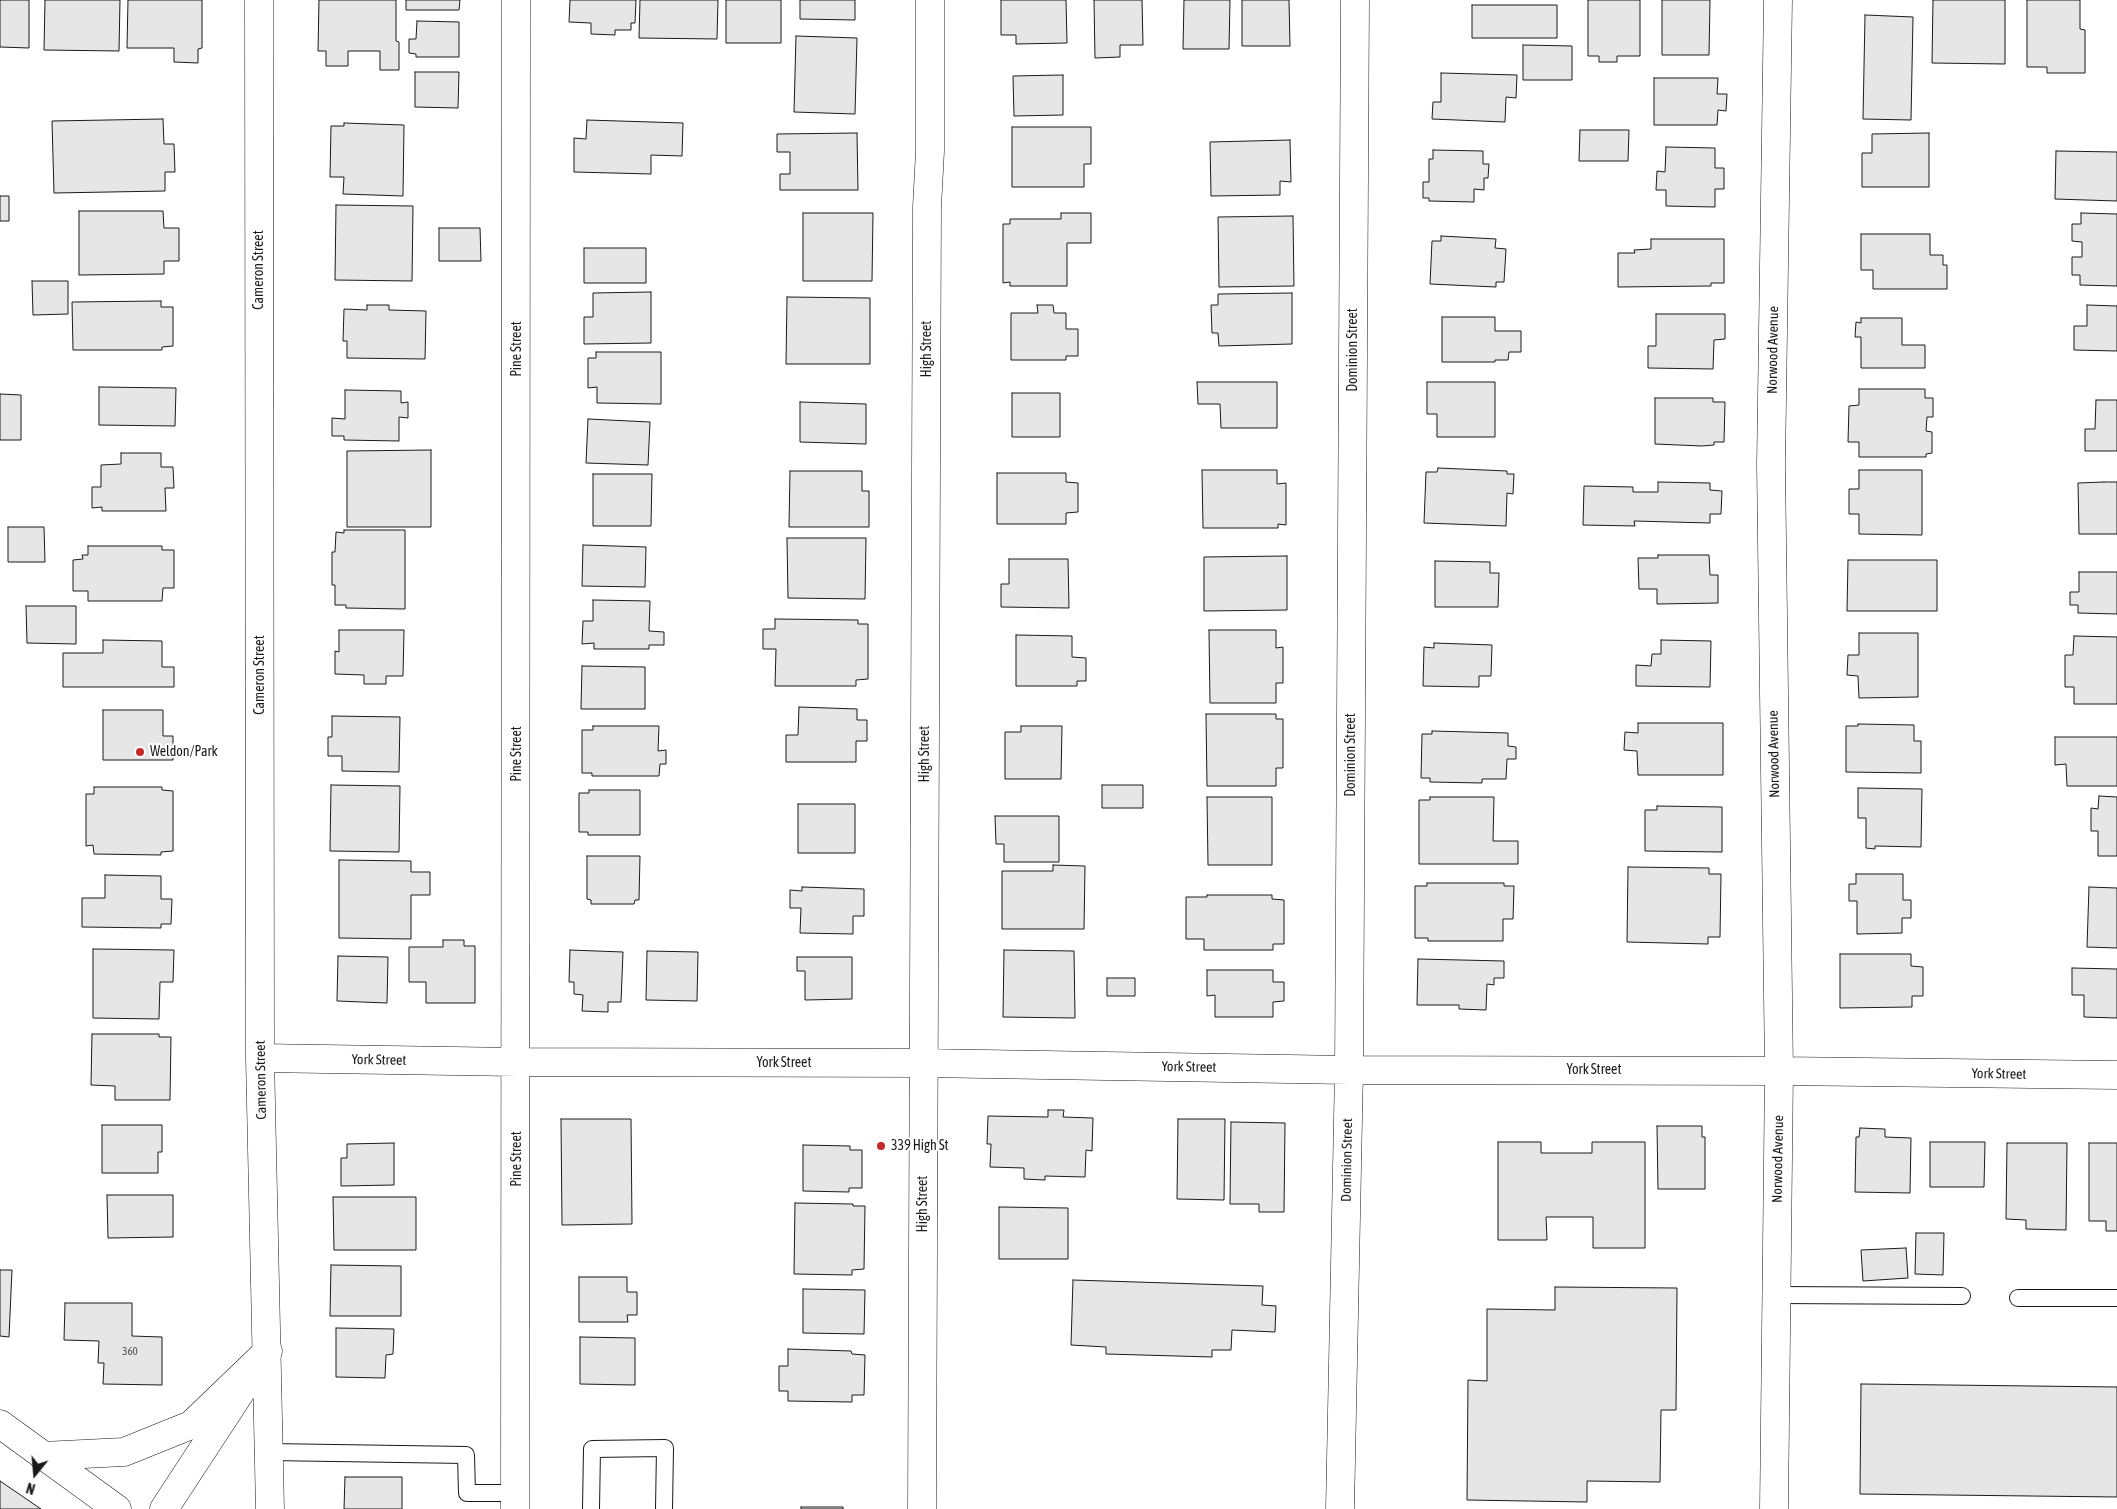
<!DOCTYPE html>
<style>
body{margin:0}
#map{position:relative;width:2117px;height:1509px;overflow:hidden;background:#fff;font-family:"Asap Condensed",sans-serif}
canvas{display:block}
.north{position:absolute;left:10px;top:1449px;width:50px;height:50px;-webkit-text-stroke:4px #fff;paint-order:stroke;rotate:197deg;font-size:14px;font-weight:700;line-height:20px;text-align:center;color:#1a1a1a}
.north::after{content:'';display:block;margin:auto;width:18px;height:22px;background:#1a1a1a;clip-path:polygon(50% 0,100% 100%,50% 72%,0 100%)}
</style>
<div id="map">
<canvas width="2117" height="1509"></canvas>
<div class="north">N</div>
</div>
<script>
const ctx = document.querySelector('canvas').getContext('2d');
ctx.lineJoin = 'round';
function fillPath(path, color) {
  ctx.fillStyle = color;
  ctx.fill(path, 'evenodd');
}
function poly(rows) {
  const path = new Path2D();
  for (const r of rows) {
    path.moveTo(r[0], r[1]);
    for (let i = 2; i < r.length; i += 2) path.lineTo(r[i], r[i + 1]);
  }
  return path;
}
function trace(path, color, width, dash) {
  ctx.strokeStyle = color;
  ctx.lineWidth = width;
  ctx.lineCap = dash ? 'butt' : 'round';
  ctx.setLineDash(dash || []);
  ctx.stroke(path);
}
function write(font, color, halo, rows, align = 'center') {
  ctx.font = font + ' "Asap Condensed",sans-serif';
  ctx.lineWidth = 4;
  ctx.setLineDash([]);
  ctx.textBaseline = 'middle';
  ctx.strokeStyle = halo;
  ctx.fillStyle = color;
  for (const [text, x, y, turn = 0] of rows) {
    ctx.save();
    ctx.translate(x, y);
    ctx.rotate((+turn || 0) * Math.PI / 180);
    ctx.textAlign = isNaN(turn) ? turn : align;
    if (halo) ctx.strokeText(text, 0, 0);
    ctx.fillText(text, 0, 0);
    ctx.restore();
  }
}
const building = poly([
 [0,0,29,0,29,48,0,47,0,0],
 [45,0,120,0,119,51,44,50,45,0],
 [128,0,202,0,202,48,198,49,198,63,174,62,174,48,127,48,128,0],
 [319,0,396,0,396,41,399,42,399,70,380,70,380,51,348,51,348,66,326,66,326,51,318,51,319,0],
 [406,0,460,0,459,10,406,10,406,0],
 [570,0,636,0,635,23,631,23,631,30,615,30,615,35,591,34,591,23,569,22,570,0],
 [640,0,718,0,717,39,639,38,640,0],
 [726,0,781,0,781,43,726,43,726,0],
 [800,0,855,0,855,20,800,19,800,0],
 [1001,0,1066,0,1067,43,1016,44,1016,35,1001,35,1001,0],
 [1094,0,1142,0,1143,45,1120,45,1120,57,1095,58,1094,0],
 [1184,0,1230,0,1229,49,1183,49,1184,0],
 [1242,0,1289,0,1290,46,1242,46,1242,0],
 [1588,0,1640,0,1640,56,1617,56,1617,62,1599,62,1599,56,1588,56,1588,0],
 [1662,0,1710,0,1709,55,1662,55,1662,0],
 [1933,0,2005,0,2005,64,1932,63,1933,0],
 [2027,0,2080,0,2080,29,2085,30,2085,73,2047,73,2047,67,2027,67,2027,0],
 [1472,5,1557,5,1557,38,1472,38,1472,5],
 [1865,15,1913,17,1911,120,1863,119,1865,15],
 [417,21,459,22,459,57,416,57,416,54,409,53,409,39,416,39,417,21],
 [796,36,857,38,855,114,794,112,796,36],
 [1523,45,1572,46,1572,80,1523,80,1523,45],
 [415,72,459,72,458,108,415,107,415,72],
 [1441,73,1517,75,1516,98,1506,97,1505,122,1432,119,1433,102,1441,102,1441,73],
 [1063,75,1063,115,1014,116,1013,76,1063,75],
 [1654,78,1718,78,1717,94,1727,94,1726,111,1718,110,1717,125,1654,125,1654,78],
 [163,119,164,144,174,144,175,172,165,172,165,191,54,193,52,121,163,119],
 [587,120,683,123,682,156,651,155,651,174,574,172,574,138,586,139,587,120],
 [344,123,404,125,403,196,343,194,344,177,330,177,331,126,344,126,344,123],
 [1012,127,1091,127,1091,164,1084,164,1084,187,1012,187,1012,127],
 [1580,130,1629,130,1628,161,1579,161,1580,130],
 [857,133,858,190,780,190,780,174,790,174,790,152,777,152,777,134,857,133],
 [1929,133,1929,187,1862,187,1862,153,1872,153,1872,134,1929,133],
 [1290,140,1291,182,1280,181,1280,195,1211,196,1210,142,1290,140],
 [1666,147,1715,148,1715,168,1724,168,1724,189,1715,189,1715,207,1666,206,1666,190,1656,190,1657,171,1665,172,1666,147],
 [1433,150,1483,151,1483,164,1489,164,1488,178,1484,178,1484,190,1474,189,1474,202,1429,201,1429,198,1423,198,1423,182,1429,182,1429,159,1433,159,1433,150],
 [2056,151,2117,152,2117,201,2055,199,2056,151],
 [0,196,9,196,9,221,0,221,0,196],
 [336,205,413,206,412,281,335,280,336,205],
 [79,211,163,211,164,228,179,228,179,261,164,261,164,274,79,275,79,211],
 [803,213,873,213,872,281,803,281,803,213],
 [1061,213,1091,213,1091,243,1067,243,1067,286,1010,286,1010,282,1003,283,1003,224,1010,224,1010,219,1061,219,1061,213],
 [2081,213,2117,214,2117,286,2080,285,2080,275,2072,275,2072,257,2082,257,2082,242,2072,241,2072,224,2081,224,2081,213],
 [1293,216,1294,286,1219,287,1218,217,1293,216],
 [439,228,480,228,481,261,439,261,439,228],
 [1861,234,1930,234,1930,255,1943,255,1943,265,1947,265,1947,289,1873,289,1873,270,1861,270,1861,234],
 [1441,236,1496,239,1495,248,1506,249,1504,282,1496,282,1496,287,1430,284,1432,241,1441,241,1441,236],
 [1651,239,1724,239,1724,283,1711,283,1711,286,1618,287,1618,253,1635,253,1634,250,1651,249,1651,239],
 [584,248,646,248,646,283,584,283,584,248],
 [32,281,68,281,68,314,33,315,32,281],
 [651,292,651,343,584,344,584,317,593,317,593,293,651,292],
 [1292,293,1292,344,1219,346,1218,333,1212,333,1211,305,1218,305,1218,294,1292,293],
 [787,297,870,298,870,364,786,364,787,297],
 [161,301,161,307,173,307,173,346,162,347,162,350,73,350,72,302,161,301],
 [367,305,389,305,389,310,426,311,425,359,347,358,347,341,343,341,344,309,367,310,367,305],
 [1037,305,1053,305,1054,313,1066,313,1066,329,1078,329,1078,356,1066,356,1066,360,1011,360,1011,313,1038,313,1037,305],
 [2087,305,2117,306,2117,351,2074,350,2074,326,2087,326,2087,305],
 [1656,314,1725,314,1725,339,1714,340,1713,369,1648,368,1648,346,1656,346,1656,314],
 [1442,317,1495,317,1495,331,1521,331,1521,352,1509,352,1508,360,1495,360,1495,362,1442,362,1442,317],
 [1861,318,1902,318,1902,345,1925,345,1925,368,1861,368,1861,337,1855,337,1856,322,1861,323,1861,318],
 [596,352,661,352,661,404,597,403,597,387,588,388,588,358,596,358,596,352],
 [1197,382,1277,382,1277,428,1221,428,1220,404,1198,404,1197,382],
 [1427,382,1495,382,1495,437,1437,437,1437,414,1427,414,1427,382],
 [99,387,176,388,175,426,99,425,99,387],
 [1859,389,1925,389,1925,398,1933,398,1933,417,1927,417,1926,431,1932,432,1932,453,1926,454,1926,457,1859,457,1859,442,1848,442,1849,406,1859,405,1859,389],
 [345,390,401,391,401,403,408,402,408,418,399,417,399,441,344,440,344,436,332,436,332,418,345,419,345,390],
 [1012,393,1060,393,1060,437,1012,437,1012,393],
 [0,394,21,395,21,440,0,440,0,394],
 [1655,398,1713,398,1713,402,1725,402,1724,442,1714,442,1714,445,1702,446,1655,444,1655,398],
 [2096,400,2117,400,2117,451,2085,451,2085,429,2095,429,2096,400],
 [800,402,866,404,866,444,800,442,800,402],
 [588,419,650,422,648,465,586,463,588,419],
 [431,450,431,527,347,527,347,451,431,450],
 [121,453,161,453,161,467,173,467,174,488,165,488,166,511,102,511,102,507,92,508,92,487,101,487,101,465,121,464,121,453],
 [1438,468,1507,471,1507,474,1514,474,1513,494,1507,493,1506,526,1424,523,1426,472,1437,472,1438,468],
 [1202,470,1277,470,1277,484,1286,483,1286,525,1278,524,1278,528,1203,528,1202,470],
 [1859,470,1922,470,1922,535,1859,534,1859,514,1849,514,1849,489,1859,489,1859,470],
 [790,471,862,471,862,491,869,491,869,527,789,527,790,471],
 [997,473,1066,473,1066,482,1078,483,1078,512,1066,513,1066,524,997,524,997,473],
 [593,474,652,474,651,526,593,526,593,474],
 [1658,482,1710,483,1710,490,1722,491,1721,514,1710,514,1710,523,1634,521,1635,526,1583,525,1584,486,1633,487,1633,492,1658,492,1658,482],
 [2104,482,2117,482,2117,534,2079,534,2078,483,2104,482],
 [8,527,44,527,45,562,8,562,8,527],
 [344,530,405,530,405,609,346,608,346,605,335,605,335,585,332,585,332,552,335,552,336,532,344,533,344,530],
 [787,538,866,538,865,599,788,598,787,538],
 [583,545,646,547,645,587,582,586,583,545],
 [88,546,162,546,162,550,174,550,174,588,163,588,162,601,88,601,88,591,73,591,73,560,83,559,82,555,88,555,88,546],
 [1658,555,1709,555,1710,575,1718,575,1718,603,1657,604,1657,589,1639,589,1638,558,1658,558,1658,555],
 [1287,556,1287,610,1204,611,1204,557,1287,556],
 [1009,559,1068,559,1069,608,1001,607,1001,584,1009,584,1009,559],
 [1848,560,1937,560,1937,611,1847,611,1848,560],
 [1435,561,1490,562,1490,573,1499,573,1498,607,1435,607,1435,561],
 [2079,572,2117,572,2117,614,2078,613,2078,605,2070,605,2070,592,2079,592,2079,572],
 [593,600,650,601,649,631,664,632,664,645,649,645,649,649,594,649,594,643,582,644,583,621,593,621,593,600],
 [26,606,76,606,76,644,27,643,26,606],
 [775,619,858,620,858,624,868,624,868,679,856,680,856,686,775,686,776,649,763,649,763,629,775,629,775,619],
 [339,630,404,630,403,676,386,676,386,684,364,684,364,675,335,674,335,651,339,652,339,630],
 [1209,630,1276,630,1276,648,1283,647,1283,683,1276,683,1276,703,1210,703,1209,630],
 [1859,633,1918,633,1918,697,1859,698,1858,676,1847,675,1848,655,1859,655,1859,633],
 [1016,635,1072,636,1072,657,1086,658,1086,681,1077,681,1077,686,1016,686,1016,635],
 [2074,636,2117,637,2117,704,2074,704,2074,687,2065,687,2065,655,2073,655,2074,636],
 [103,640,162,641,162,667,174,667,174,687,63,687,63,653,103,653,103,640],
 [1661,640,1711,641,1710,687,1636,686,1636,665,1651,666,1652,654,1661,654,1661,640],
 [1434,643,1492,645,1491,676,1479,676,1479,687,1423,686,1424,647,1434,648,1434,643],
 [582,666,645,667,645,709,581,709,582,666],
 [799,707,857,709,857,720,867,720,867,741,856,741,856,762,786,762,786,735,798,735,799,707],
 [103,710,163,710,163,736,173,736,173,760,103,760,103,710],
 [1206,714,1276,714,1276,719,1283,719,1283,768,1276,768,1276,786,1207,786,1206,714],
 [332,716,400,717,399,772,342,771,342,756,328,756,328,737,332,737,332,716],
 [1638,723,1723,723,1723,775,1638,775,1637,751,1624,750,1625,732,1638,733,1638,723],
 [1858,724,1914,725,1914,741,1921,741,1921,773,1846,772,1846,726,1858,726,1858,724],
 [593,726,659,726,658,751,666,750,666,764,660,764,659,776,592,776,592,773,582,773,582,730,593,730,593,726],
 [1021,726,1062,726,1061,779,1005,779,1005,732,1021,732,1021,726],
 [1432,731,1508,733,1508,746,1516,747,1516,759,1507,759,1506,779,1482,779,1482,783,1430,782,1430,778,1421,778,1422,734,1432,734,1432,731],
 [2055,737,2117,737,2117,786,2067,786,2066,764,2055,765,2055,737],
 [331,785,400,786,399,852,330,851,331,785],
 [1102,785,1143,785,1143,808,1102,808,1102,785],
 [94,787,162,787,162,790,173,791,173,851,161,852,161,855,94,854,93,845,86,846,86,794,94,794,94,787],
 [1858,788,1922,789,1921,847,1875,846,1875,849,1866,848,1866,818,1858,818,1858,788],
 [589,790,640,790,640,835,588,835,588,832,579,832,579,793,589,793,589,790],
 [2099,796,2117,797,2117,856,2098,856,2098,831,2091,831,2091,808,2098,809,2099,796],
 [1207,797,1272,797,1272,865,1208,865,1207,797],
 [1430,797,1494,797,1493,841,1518,841,1518,864,1419,864,1419,800,1430,800,1430,797],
 [798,804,855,804,855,853,798,853,798,804],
 [1657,806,1722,807,1722,852,1645,851,1645,810,1657,810,1657,806],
 [995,816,1059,816,1059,862,1004,862,1004,844,996,844,995,816],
 [587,856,640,856,639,900,635,900,634,904,591,904,591,900,587,899,587,856],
 [339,860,411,861,411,872,430,872,430,895,411,895,411,939,339,938,339,860],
 [1053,865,1085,866,1084,929,1002,929,1002,871,1053,871,1053,865],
 [1628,867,1709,868,1709,874,1721,874,1720,937,1708,937,1708,944,1627,942,1628,867],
 [1856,874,1903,874,1903,900,1911,900,1911,918,1902,918,1902,933,1857,934,1857,901,1849,901,1849,884,1856,884,1856,874],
 [105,875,161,876,161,899,172,899,171,924,161,924,161,928,82,927,82,898,105,898,105,875],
 [1427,883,1504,883,1504,886,1514,886,1513,919,1503,919,1503,941,1428,941,1428,938,1415,938,1415,886,1427,886,1427,883],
 [802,887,864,889,864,916,853,916,853,934,800,933,801,908,790,908,790,890,802,891,802,887],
 [2089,887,2117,888,2117,948,2087,947,2089,887],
 [1207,895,1272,895,1272,899,1284,900,1284,944,1273,944,1273,950,1204,950,1204,939,1186,939,1186,897,1207,897,1207,895],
 [443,940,464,940,464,946,475,946,475,1003,426,1003,426,982,409,982,409,947,443,947,443,940],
 [93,949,174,950,173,982,160,982,159,1019,93,1018,93,949],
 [570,950,623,952,621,1002,608,1002,608,1012,582,1011,583,995,574,994,574,982,569,982,570,950],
 [1004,950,1074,951,1075,1018,1003,1017,1004,950],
 [647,951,698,952,697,1001,646,1000,647,951],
 [1840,954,1911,954,1911,966,1923,967,1923,996,1912,996,1912,1007,1840,1008,1840,954],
 [338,956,388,957,387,1003,337,1001,338,956],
 [797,957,852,957,852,999,805,1000,805,971,797,971,797,957],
 [1418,959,1504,961,1504,978,1494,978,1494,985,1487,984,1486,1010,1459,1009,1459,1005,1417,1005,1418,959],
 [2072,968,2117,969,2117,1018,2084,1017,2084,995,2072,995,2072,968],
 [1207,970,1273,970,1273,982,1284,982,1284,1001,1273,1002,1273,1017,1215,1017,1215,995,1207,996,1207,970],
 [1107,978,1135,978,1135,996,1107,996,1107,978],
 [92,1034,159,1034,159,1037,171,1037,170,1100,115,1100,115,1086,91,1085,92,1034],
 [1048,1110,1064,1110,1063,1117,1093,1118,1092,1151,1086,1150,1085,1177,1045,1176,1045,1180,1024,1179,1024,1168,990,1167,991,1144,987,1144,988,1116,1048,1117,1048,1110],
 [561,1119,631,1119,632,1224,562,1225,561,1119],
 [1178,1119,1225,1119,1224,1200,1177,1199,1178,1119],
 [1231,1122,1285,1123,1284,1212,1259,1212,1259,1204,1230,1204,1231,1122],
 [102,1125,162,1125,162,1152,158,1152,158,1173,102,1173,102,1125],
 [1657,1126,1702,1126,1702,1137,1705,1137,1705,1189,1658,1189,1657,1126],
 [1860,1128,1885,1129,1885,1137,1911,1138,1910,1193,1855,1192,1856,1137,1859,1137,1860,1128],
 [1498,1142,1541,1142,1541,1153,1592,1153,1592,1142,1645,1142,1645,1248,1593,1248,1593,1217,1546,1217,1547,1240,1498,1240,1498,1142],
 [1930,1142,1985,1142,1984,1187,1930,1187,1930,1142],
 [394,1143,394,1185,341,1186,341,1158,347,1158,347,1144,394,1143],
 [2007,1143,2067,1143,2066,1230,2026,1229,2026,1220,2006,1219,2007,1143],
 [2089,1143,2117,1143,2117,1231,2106,1231,2106,1221,2089,1221,2089,1143],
 [803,1145,850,1146,850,1150,862,1150,862,1188,849,1188,849,1192,803,1191,803,1145],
 [107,1195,173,1195,173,1237,108,1238,107,1195],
 [333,1197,416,1197,416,1250,334,1250,333,1197],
 [795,1203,853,1204,853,1206,865,1206,864,1269,852,1270,852,1275,794,1274,795,1203],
 [999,1207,1068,1208,1068,1259,999,1259,999,1207],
 [1916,1233,1944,1233,1943,1275,1915,1274,1916,1233],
 [1906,1248,1908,1278,1863,1281,1861,1250,1906,1248],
 [331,1265,401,1266,401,1316,330,1316,331,1265],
 [0,1270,12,1270,9,1337,0,1336,0,1270],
 [579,1277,627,1277,627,1292,637,1292,637,1315,627,1315,628,1322,579,1322,579,1277],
 [1073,1280,1263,1286,1262,1305,1276,1306,1275,1332,1232,1330,1231,1350,1212,1350,1212,1357,1106,1354,1106,1347,1071,1345,1073,1280],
 [1555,1287,1677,1288,1676,1410,1661,1410,1660,1482,1587,1481,1587,1502,1467,1500,1468,1380,1487,1381,1487,1309,1555,1310,1555,1287],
 [803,1289,865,1290,864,1334,803,1333,803,1289],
 [65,1303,132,1303,132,1336,162,1337,162,1385,103,1384,104,1363,98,1363,99,1341,64,1340,65,1303],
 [336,1328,394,1329,393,1354,386,1355,385,1378,336,1377,336,1328],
 [580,1337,635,1338,635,1385,580,1384,580,1337],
 [788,1349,851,1351,852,1354,865,1355,864,1395,852,1395,852,1402,788,1401,788,1391,779,1391,779,1366,788,1366,788,1349],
 [1861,1384,2117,1387,2117,1497,1860,1494,1861,1384],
 [345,1477,402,1477,402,1509,344,1509,345,1477],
 [0,1481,41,1509,0,1509,0,1481],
 [801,1507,843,1507,843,1509,801,1509,801,1507]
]);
const service = poly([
 [1776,1295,1962,1296],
 [2018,1298,2117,1298],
 [269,1452,466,1455,467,1493,515,1493],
 [591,1509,592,1449,665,1448,664,1509]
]);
const minor = poly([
 [259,0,260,1058,270,1509],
 [260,1058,517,1062,923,1063,1349,1070,1779,1071,2117,1075],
 [164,1509,253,1373],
 [515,1509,516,0],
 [922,1509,927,207,930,151,930,0],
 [1340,1509,1349,1070,1355,0],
 [1774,1509,1779,1071,1771,465,1778,0]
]);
const primary = poly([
 [0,1424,117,1509],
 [43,1456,124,1452,191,1425,268,1351]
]);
const markers = [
 [140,752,5,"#c62828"],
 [881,1146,5,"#c62828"]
];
const numberNames = [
 ["360",130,1352]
];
const streetNames = [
 ["Cameron Street",259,270,-90],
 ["Pine Street",517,349,-90],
 ["High Street",927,349,-90],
 ["Dominion Street",1353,350,-90],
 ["Norwood Avenue",1773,350,-89],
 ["Cameron Street",260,675,-90],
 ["Pine Street",517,754,-90],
 ["High Street",925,754,-90],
 ["Norwood Avenue",1774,754,-91],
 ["Dominion Street",1351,755,-90],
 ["York Street",379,1060,1],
 ["York Street",784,1063],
 ["York Street",1189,1067,1],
 ["York Street",1594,1070],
 ["York Street",1999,1074,1],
 ["Cameron Street",261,1080,-91],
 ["Pine Street",517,1159,-90],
 ["Norwood Avenue",1778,1159,-89],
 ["Dominion Street",1347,1160,-89],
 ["High Street",923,1204,-90]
];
const poiNames = [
 ["Weldon/Park",150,752],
 ["339 High St",891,1146]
];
fillPath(building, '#e6e6e6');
trace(building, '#1a1a1a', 1);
trace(service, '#1a1a1a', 18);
trace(minor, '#1a1a1a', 29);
trace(primary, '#1a1a1a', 29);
trace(service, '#fff', 16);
trace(minor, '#fff', 28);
trace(primary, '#fff', 28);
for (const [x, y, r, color] of markers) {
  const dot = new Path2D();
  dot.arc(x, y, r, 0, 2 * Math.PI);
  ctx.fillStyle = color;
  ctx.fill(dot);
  trace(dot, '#fff', 2);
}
write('11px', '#4d4d4d', null, numberNames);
write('14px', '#1a1a1a', '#fff', streetNames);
write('14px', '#1a1a1a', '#fff', poiNames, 'left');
</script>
